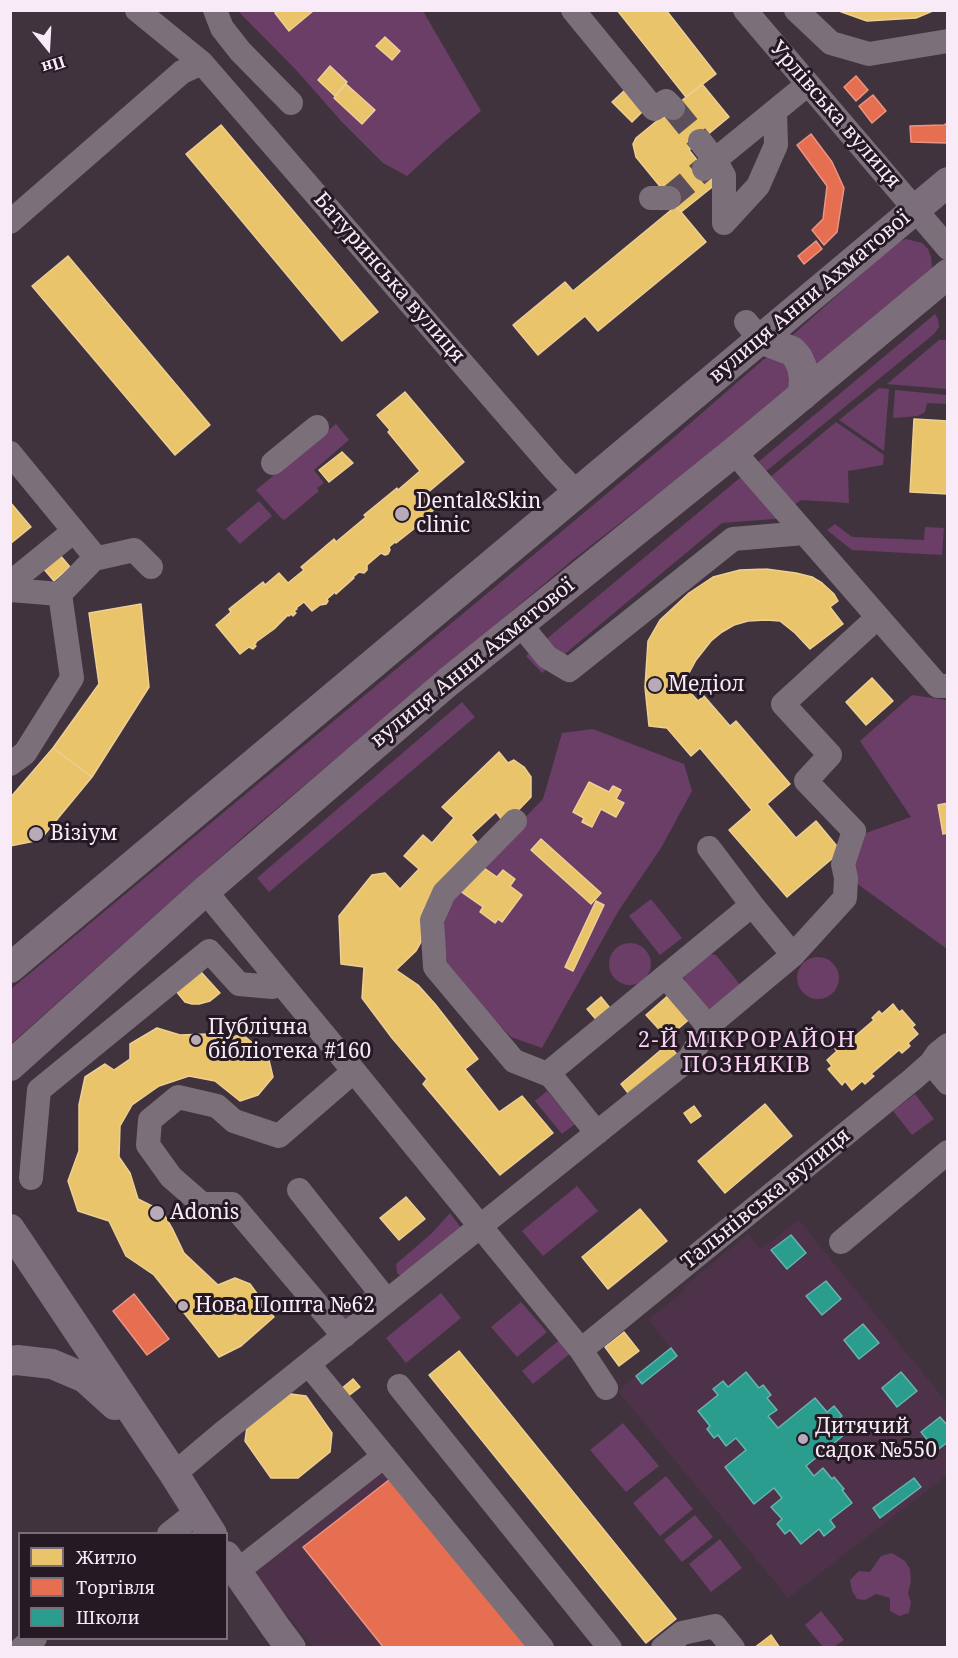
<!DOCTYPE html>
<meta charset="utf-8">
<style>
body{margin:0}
#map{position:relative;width:958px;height:1658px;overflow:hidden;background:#40333e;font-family:"Noto Serif",serif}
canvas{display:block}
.frame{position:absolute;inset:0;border:12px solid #f9eaf7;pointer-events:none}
.legend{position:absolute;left:18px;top:1532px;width:210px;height:108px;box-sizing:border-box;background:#251a24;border:2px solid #7a6d78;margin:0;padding:8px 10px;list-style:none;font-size:18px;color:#f9eaf7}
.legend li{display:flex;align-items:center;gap:12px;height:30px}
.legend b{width:30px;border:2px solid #7a6d78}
.north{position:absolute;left:18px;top:18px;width:60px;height:60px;-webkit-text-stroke:4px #251a24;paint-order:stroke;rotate:162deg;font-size:16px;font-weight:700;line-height:24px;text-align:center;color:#f9eaf7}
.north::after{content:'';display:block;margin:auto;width:21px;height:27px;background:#f9eaf7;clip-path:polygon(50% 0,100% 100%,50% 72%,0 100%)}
</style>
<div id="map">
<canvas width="958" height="1658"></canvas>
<div class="frame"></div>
<ul class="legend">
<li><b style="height:16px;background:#e9c46a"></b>Житло</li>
<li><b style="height:16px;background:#e76f51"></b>Торгівля</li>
<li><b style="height:16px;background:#2a9d8f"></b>Школи</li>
</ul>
<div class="north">Пн</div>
</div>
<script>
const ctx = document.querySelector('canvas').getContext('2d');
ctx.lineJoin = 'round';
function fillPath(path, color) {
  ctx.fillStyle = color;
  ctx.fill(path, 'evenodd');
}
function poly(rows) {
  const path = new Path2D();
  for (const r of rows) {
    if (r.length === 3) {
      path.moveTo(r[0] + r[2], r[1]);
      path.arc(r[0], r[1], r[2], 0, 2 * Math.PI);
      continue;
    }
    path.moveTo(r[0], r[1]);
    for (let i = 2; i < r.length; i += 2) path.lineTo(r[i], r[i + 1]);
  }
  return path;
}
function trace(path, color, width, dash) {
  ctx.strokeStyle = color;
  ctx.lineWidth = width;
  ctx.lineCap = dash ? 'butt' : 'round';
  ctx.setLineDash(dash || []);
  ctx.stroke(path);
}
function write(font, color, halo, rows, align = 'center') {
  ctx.font = font + ' "Noto Serif",serif';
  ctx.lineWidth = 6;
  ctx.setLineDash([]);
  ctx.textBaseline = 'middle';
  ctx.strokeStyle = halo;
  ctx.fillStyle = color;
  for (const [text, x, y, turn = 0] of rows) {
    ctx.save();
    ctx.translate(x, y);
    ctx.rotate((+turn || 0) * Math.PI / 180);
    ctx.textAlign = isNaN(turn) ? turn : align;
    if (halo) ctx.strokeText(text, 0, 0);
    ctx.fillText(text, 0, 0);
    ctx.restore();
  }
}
const built = poly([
 [799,1220,947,1403,947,1475,788,1598,618,1391,670,1347,648,1320,685,1290,683,1287,748,1234,761,1249],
 [384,1456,542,1647,313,1647,244,1563]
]);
const green = poly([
 [238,11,423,11,481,111,443,143,407,176,383,163,341,121,298,72],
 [906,239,922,243,928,249,931,257,932,267,929,277,813,370,787,340,896,243],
 [935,314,938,319,939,327,934,334,759,477,751,468],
 [939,340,947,340,947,389,887,384],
 [774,354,797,378,784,396,575,558,251,830,11,1044,11,989,519,567,671,440,764,359],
 [879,388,889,389,884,451,839,420],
 [895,390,947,395,947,404,927,403,925,412,918,416,893,418],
 [836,422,884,455,883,465,848,471,849,503,801,500,786,511,763,483],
 [336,424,349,440,314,470,324,483,317,488,319,491,288,517,284,520,281,518,256,490],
 [747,472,788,518,722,523,542,673,526,656],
 [259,501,272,516,240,544,226,529],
 [835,524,852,537,924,540,925,527,944,528,942,555,852,550,827,530],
 [912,695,947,700,947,949,852,880,849,858,863,834,911,817,860,741],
 [462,702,475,717,269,892,257,878],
 [593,729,684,764,692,791,661,848,619,910,542,1048,511,1037,448,969,443,928,453,892,543,799,562,733],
 [651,899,682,938,660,955,629,916],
 [630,964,21],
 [704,953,716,955,742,987,713,1010,705,1007,690,989,683,977],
 [818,978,21],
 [547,1091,575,1124,562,1134,535,1101],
 [915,1094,934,1119,912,1135,893,1111],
 [577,1186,598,1211,543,1256,522,1231],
 [450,1213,464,1232,402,1277,397,1273,396,1264,431,1234],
 [368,1289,374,1300,355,1323,334,1318],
 [441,1293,461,1318,406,1363,386,1338],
 [521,1302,547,1332,517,1357,491,1327],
 [562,1338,573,1351,533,1384,522,1371],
 [623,1423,659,1466,626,1492,590,1450],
 [666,1476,693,1509,660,1536,633,1503],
 [695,1515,713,1537,682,1562,664,1540],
 [720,1539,742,1568,711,1592,689,1564],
 [892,1553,905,1561,910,1569,911,1582,908,1593,911,1602,909,1613,899,1616,890,1611,890,1598,876,1594,865,1600,857,1599,852,1591,850,1580,859,1571,870,1572,881,1556],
 [821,1611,844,1640,834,1647,823,1647,805,1625]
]);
const homes = poly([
 [277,10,312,10,313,11,289,31,275,13,277,10],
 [617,10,666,10,716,74,686,97,617,10],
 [836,10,935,10,916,18,867,21,836,10],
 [385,37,400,51,392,60,376,46,385,37],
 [330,66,347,82,335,96,318,80,330,66],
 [346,84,375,110,362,124,334,98,346,84],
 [702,84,729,117,689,150,716,184,681,212,636,157,633,144,636,138,702,84],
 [624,91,643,111,632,122,612,102,624,91],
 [221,125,378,312,342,341,186,154,221,125],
 [676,206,706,242,598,331,585,316,538,355,513,325,565,282,573,291,676,206],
 [68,256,210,425,175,455,32,286,68,256],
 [405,392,464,462,426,494,437,507,429,514,430,519,425,522,421,521,414,526,415,528,396,543,395,542,389,547,390,550,388,554,385,555,381,553,367,565,367,570,364,573,359,572,353,577,354,578,336,594,335,592,327,599,328,601,326,604,320,605,312,611,304,602,296,608,297,609,294,611,296,613,293,616,291,614,289,616,288,615,274,629,256,642,256,643,254,645,256,646,253,649,249,647,240,654,216,625,231,612,229,609,263,582,265,585,279,573,288,583,304,570,301,567,334,539,336,542,366,517,364,515,397,488,398,490,420,471,388,432,390,430,377,415,405,392],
 [914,419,948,421,948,494,910,492,914,419],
 [342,452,353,463,329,482,319,470,342,452],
 [10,502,31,527,10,544,10,502],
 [59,554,70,567,54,581,43,568,59,554],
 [766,569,796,573,812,577,822,583,834,594,838,601,830,607,843,624,810,649,795,633,780,621,766,620,748,621,734,625,722,632,711,641,696,660,689,673,688,690,698,701,704,696,730,726,736,721,790,784,767,804,796,838,816,821,841,851,787,897,729,830,752,810,700,748,691,756,667,728,649,726,645,687,648,641,660,620,689,593,713,577,740,570,766,569],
 [141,604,149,687,92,777,53,748,99,684,89,613,141,604],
 [872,678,893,701,866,725,846,702,872,678],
 [53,748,92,777,40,840,10,846,10,798,53,748],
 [499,752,508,763,514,760,524,767,531,777,531,797,505,824,496,812,471,835,481,847,423,909,421,942,416,951,396,970,418,985,435,1004,478,1059,465,1069,499,1112,522,1096,553,1133,500,1175,423,1084,427,1079,392,1038,362,998,364,967,341,964,339,916,372,875,385,873,400,889,419,869,404,856,423,835,432,843,454,818,442,807,499,752],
 [589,782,609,792,613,786,621,790,616,799,624,803,616,817,601,809,592,827,582,822,584,818,573,812,589,782],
 [948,803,948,833,943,834,938,805,948,803],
 [541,839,601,893,591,904,531,850,541,839],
 [484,868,497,877,503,870,515,879,510,886,522,895,502,922,498,919,495,923,480,912,483,907,460,891,473,873,477,876,484,868],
 [596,901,604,905,573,971,565,967,596,901],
 [201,972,220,993,210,1001,199,1004,192,1004,185,1002,176,991,201,972],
 [671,993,692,1017,667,1038,646,1015,671,993],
 [601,997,614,1013,600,1024,587,1009,601,997],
 [893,1004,899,1012,902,1010,915,1025,912,1027,918,1034,908,1043,910,1046,902,1053,899,1050,871,1074,874,1076,865,1084,862,1081,852,1090,845,1081,842,1085,828,1069,832,1066,827,1060,837,1051,835,1049,844,1041,846,1044,874,1020,872,1018,879,1011,882,1014,893,1004],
 [157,1028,180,1035,208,1034,227,1039,242,1034,268,1056,273,1077,258,1095,240,1101,215,1081,189,1076,159,1086,132,1105,120,1126,119,1157,130,1173,138,1199,162,1211,173,1230,184,1253,218,1285,235,1278,250,1284,274,1317,241,1346,219,1357,154,1275,126,1256,109,1221,78,1211,68,1181,79,1151,79,1105,85,1077,105,1064,114,1070,130,1059,130,1044,157,1028],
 [668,1044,680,1058,632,1098,621,1084,668,1044],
 [765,1104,792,1136,725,1193,698,1161,765,1104],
 [694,1106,701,1116,691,1123,684,1113,694,1106],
 [406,1197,425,1219,399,1240,380,1218,406,1197],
 [640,1209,667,1241,608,1289,582,1257,640,1209],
 [624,1332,639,1351,619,1366,605,1347,624,1332],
 [459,1351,676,1619,646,1643,429,1375,459,1351],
 [353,1379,360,1387,347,1397,341,1389,353,1379],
 [283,1393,306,1396,332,1433,330,1452,298,1478,271,1478,245,1441,248,1419,283,1393],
 [771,1635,780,1648,754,1648,771,1635]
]);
const shops = poly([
 [856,76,868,90,856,101,844,87,856,76],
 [873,95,886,111,872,123,859,106,873,95],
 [948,122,947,143,911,142,910,126,944,125,948,122],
 [811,134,832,162,844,188,837,232,824,245,812,230,823,219,827,186,797,145,811,134],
 [816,241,822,249,804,264,798,256,816,241],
 [134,1294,169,1339,147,1355,113,1311,134,1294],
 [394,1476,530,1648,384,1648,307,1552,303,1547,394,1476]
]);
const schools = poly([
 [791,1235,806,1253,787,1269,771,1250,791,1235],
 [826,1281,841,1299,822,1315,806,1296,826,1281],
 [863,1324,879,1343,859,1359,844,1340,863,1324],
 [671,1348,677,1356,642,1384,636,1376,671,1348],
 [746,1372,759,1388,763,1385,771,1395,767,1398,777,1410,768,1416,778,1428,815,1398,827,1412,834,1406,842,1416,835,1422,845,1434,806,1466,814,1476,823,1468,832,1479,834,1477,844,1489,842,1490,852,1503,830,1520,835,1527,824,1536,819,1529,801,1544,790,1530,785,1534,777,1524,782,1519,771,1507,782,1498,774,1488,754,1504,725,1467,746,1450,736,1438,726,1446,718,1435,714,1438,707,1429,710,1426,698,1411,718,1395,713,1389,723,1381,728,1387,746,1372],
 [901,1372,917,1391,897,1407,882,1388,901,1372],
 [940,1417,948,1426,948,1442,936,1451,921,1432,940,1417],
 [914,1478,921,1487,880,1518,873,1508,914,1478]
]);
const minorTunnel = poly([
 [673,108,700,141],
 [669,198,704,169]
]);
const minor = poly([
 [137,10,202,63,554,469,577,493],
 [215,10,222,28,240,51,291,103],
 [573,10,654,109,666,101,673,108],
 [745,10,948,248],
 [796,10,831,43,869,54,948,41],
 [700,141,715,160,724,176,724,223],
 [704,169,808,84],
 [651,198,669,198],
 [10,222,182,72,202,63],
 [724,223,758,186,776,145,775,111],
 [746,322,760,339],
 [734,452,938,686,948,686],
 [10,453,93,554,94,559],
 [273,463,317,427],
 [10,578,15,579,74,531],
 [10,590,60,594],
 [520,624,547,657,569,670,733,539,804,533],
 [10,764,25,753,72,678,60,594,94,559,134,550,151,567],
 [515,821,444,893,432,920,435,967,514,1061,547,1074,552,1077,597,1133],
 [709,848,752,905],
 [205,891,353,1070,581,1350,606,1388],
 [666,977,708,1026],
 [931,1063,948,1083],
 [547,1074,752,905,793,955],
 [31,1178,39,1090,209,951,239,984,273,987,279,982],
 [299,1190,387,1301],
 [841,1242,948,1152],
 [344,1336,232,1204,202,1204,171,1177,148,1145,150,1120,178,1097,217,1106,234,1121,279,1136,346,1078,353,1070],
 [581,1350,913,1079,931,1063,938,1053,948,1045],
 [399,1386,610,1648],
 [384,1456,542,1648],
 [174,1474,225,1431,690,1058,708,1026,793,955,845,898,846,878,843,864,854,831,806,781,830,755,783,704,878,617],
 [169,1534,198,1511],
 [236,1572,384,1456,309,1365],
 [22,1648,35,1638],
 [663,1648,682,1633,715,1626,733,1648]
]);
const major = poly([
 [760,339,792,351,798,358,802,367,804,378,803,395],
 [10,968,948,182],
 [10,1066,205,891,448,682,734,452,948,274],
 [10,1229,174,1474,212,1534],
 [10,1361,17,1360,52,1364,85,1378,115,1405],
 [226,1556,276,1628,291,1648]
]);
const markers = [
 [402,514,8,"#b8aab6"],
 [655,685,8,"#b8aab6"],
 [36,834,8,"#b8aab6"],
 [196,1040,6,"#b8aab6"],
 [157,1213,8,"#b8aab6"],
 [183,1306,6,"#b8aab6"],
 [803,1439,6,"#b8aab6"]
];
const streetNames = [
 ["Урлівська вулиця",835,115,49],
 ["Батуринська вулиця",389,278,49],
 ["вулиця Анни Ахматової",810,297,-40],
 ["вулиця Анни Ахматової",473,663,-39],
 ["Тальнівська вулиця",766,1199,-39]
];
const poiNames = [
 ["Dental&Skin",416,502],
 ["clinic",416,526],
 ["Медіол",668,685],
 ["Візіум",50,834],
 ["Публічна",208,1028],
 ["бібліотека #160",208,1052],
 ["Adonis",170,1213],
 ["Нова Пошта №62",195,1306],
 ["Дитячий",815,1427],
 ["садок №550",815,1451]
];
const neighbourhoodNames = [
 ["2-Й МІКРОРАЙОН",747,1041],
 ["ПОЗНЯКІВ",747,1066]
];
fillPath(built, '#4d324a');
fillPath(green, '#6a3e66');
fillPath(homes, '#e9c46a');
trace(homes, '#eecf94', 1.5);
fillPath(shops, '#e76f51');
trace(shops, '#ec9483', 1.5);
fillPath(schools, '#2a9d8f');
trace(schools, '#68b4ae', 1.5);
trace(minorTunnel, '#5c4e5a', 24, [24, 12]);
trace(minor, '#7b6f79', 24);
trace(major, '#7c6e7a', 30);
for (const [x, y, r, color] of markers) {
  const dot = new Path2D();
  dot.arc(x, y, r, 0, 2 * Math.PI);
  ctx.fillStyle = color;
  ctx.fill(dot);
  trace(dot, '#251a24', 2);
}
write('21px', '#f9eaf7', '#251a24', streetNames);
write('21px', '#f9eaf7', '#251a24', poiNames, 'left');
ctx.letterSpacing = '1.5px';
write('22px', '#f8d2f2', '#251a24', neighbourhoodNames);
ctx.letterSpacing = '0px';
</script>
